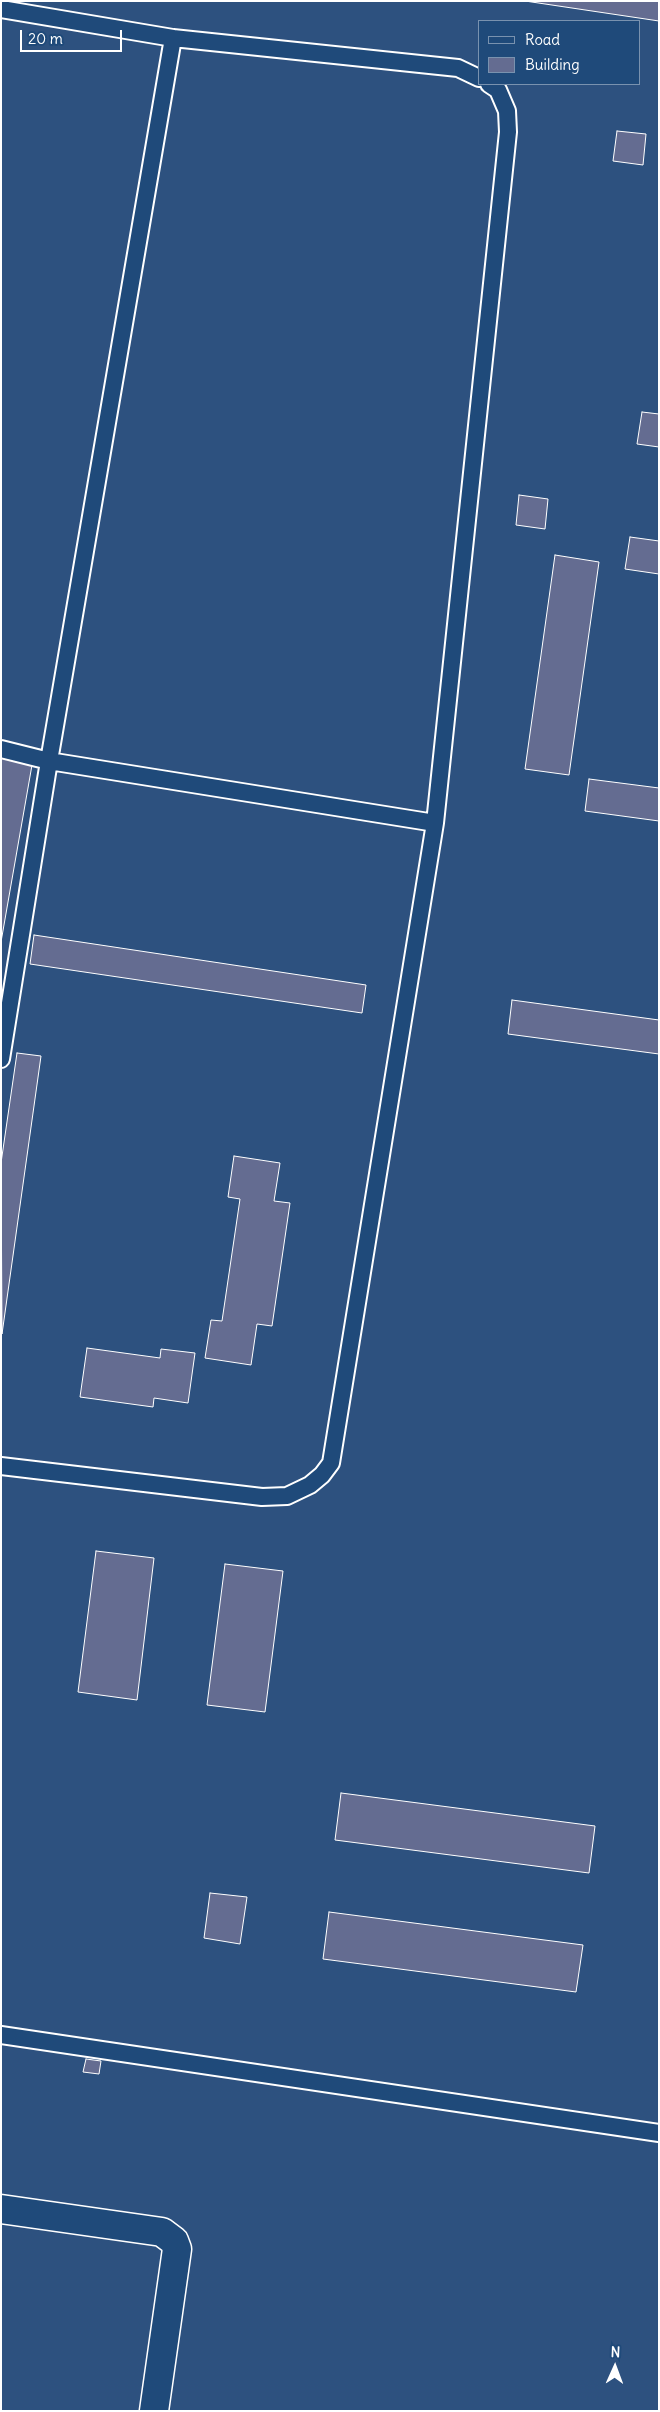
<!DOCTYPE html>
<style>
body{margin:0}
#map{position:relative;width:660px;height:2412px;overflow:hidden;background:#2d517f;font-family:Delius,sans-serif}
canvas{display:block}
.frame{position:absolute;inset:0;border:2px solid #fff;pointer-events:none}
.legend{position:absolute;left:478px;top:20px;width:162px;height:65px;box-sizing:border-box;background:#1f4a7a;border:1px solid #7992af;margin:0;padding:6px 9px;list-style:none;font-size:15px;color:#fff}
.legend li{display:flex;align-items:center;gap:10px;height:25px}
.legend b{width:25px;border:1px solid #7992af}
.north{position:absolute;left:590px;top:2342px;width:50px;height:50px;-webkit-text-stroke:4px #1f4a7a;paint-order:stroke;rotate:2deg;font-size:14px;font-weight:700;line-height:20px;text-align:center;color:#fff}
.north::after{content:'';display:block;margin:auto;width:18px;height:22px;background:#fff;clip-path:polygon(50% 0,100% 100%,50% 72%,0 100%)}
.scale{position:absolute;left:20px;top:30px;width:102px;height:22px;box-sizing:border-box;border:2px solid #fff;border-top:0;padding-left:6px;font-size:15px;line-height:18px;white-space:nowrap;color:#fff;-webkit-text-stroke:4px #1f4a7a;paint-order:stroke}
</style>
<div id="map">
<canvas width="660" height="2412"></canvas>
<div class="frame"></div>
<ul class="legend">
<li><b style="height:6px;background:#1f4a7a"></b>Road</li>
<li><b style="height:14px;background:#646c91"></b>Building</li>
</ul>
<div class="north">N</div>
<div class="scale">20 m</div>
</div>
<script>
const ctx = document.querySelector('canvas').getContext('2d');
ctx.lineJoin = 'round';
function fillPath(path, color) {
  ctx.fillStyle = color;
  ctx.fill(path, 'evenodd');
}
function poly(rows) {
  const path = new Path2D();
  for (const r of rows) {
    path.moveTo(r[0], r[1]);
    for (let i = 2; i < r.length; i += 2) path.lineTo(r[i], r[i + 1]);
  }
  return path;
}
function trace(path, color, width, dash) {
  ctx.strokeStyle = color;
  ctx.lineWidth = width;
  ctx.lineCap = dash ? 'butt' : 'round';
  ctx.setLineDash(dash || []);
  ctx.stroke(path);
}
const building = poly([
 [525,1,659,1,659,21,525,1],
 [617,131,646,134,643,165,613,161,617,131],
 [642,412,659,414,659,447,637,444,642,412],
 [519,495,548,499,545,529,516,525,519,495],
 [630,537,659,541,659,574,625,569,630,537],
 [555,555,599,562,569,775,525,769,555,555],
 [1,756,32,765,1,942,1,756],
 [589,779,659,788,659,821,585,811,589,779],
 [34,935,366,985,362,1013,30,964,34,935],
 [512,1000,659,1020,659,1054,508,1034,512,1000],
 [17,1053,41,1056,2,1334,1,1163,17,1053],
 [234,1156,280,1163,274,1201,290,1203,272,1326,257,1324,251,1365,205,1358,211,1320,222,1321,240,1199,228,1197,234,1156],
 [87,1348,160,1358,161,1349,195,1353,188,1403,154,1398,153,1407,80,1397,87,1348],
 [96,1551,154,1558,137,1700,78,1692,96,1551],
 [225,1564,283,1571,265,1712,207,1705,225,1564],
 [341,1793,595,1826,589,1873,335,1840,341,1793],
 [210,1893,247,1897,240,1944,204,1938,210,1893],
 [329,1912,583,1945,576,1992,323,1959,329,1912],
 [86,2059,101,2061,99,2074,83,2072,86,2059]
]);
const service = poly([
 [1,9,173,38,458,68,479,78],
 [1,749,49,761,435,823],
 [1,1059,49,761,173,38],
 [1,1466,262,1497,287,1496,310,1485,322,1475,331,1463,435,823,508,132,507,111,498,90,489,84],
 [1,2035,659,2133]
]);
const minor = poly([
 [1,2209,162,2232,174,2241,177,2249,154,2411]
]);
fillPath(building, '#646c91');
trace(building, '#fff', 1);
trace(service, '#fff', 20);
trace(minor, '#fff', 31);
trace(service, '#1f4a7a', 16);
trace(minor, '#1f4a7a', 28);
</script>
